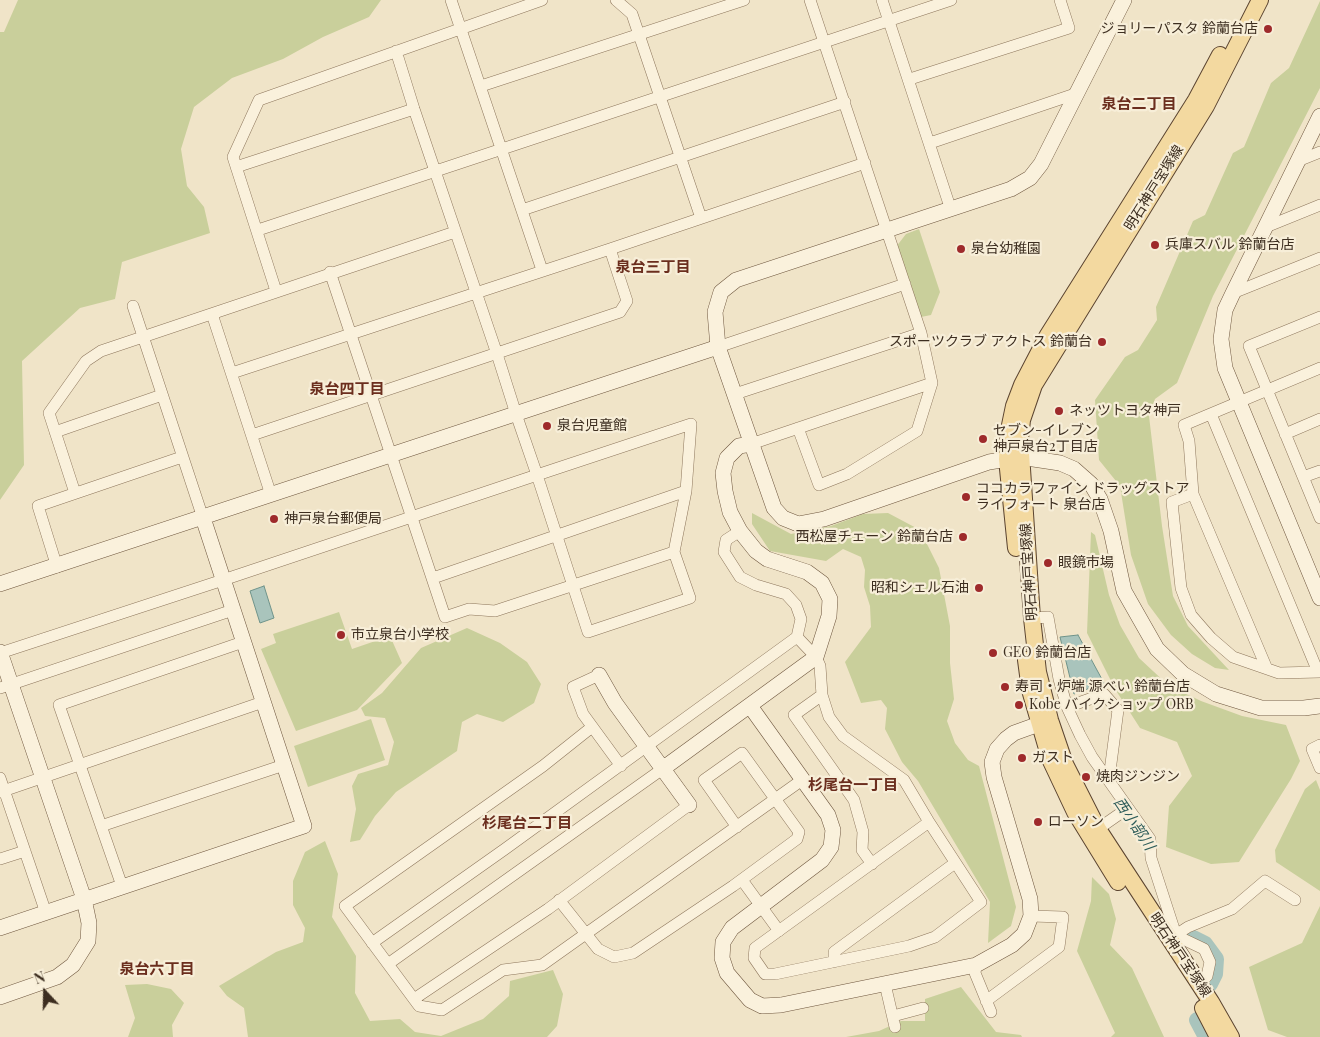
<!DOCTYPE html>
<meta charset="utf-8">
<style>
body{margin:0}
#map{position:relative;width:1320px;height:1037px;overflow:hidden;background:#f0e4c8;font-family:"Playfair Display",serif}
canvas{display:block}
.north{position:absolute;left:20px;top:967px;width:50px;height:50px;-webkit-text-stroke:4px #f7eed8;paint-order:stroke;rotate:339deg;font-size:14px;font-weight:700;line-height:20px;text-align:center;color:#3d2e20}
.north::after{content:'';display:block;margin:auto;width:18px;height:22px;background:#3d2e20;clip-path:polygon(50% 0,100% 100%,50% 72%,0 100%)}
</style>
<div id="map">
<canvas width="1320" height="1037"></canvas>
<div class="north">N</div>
</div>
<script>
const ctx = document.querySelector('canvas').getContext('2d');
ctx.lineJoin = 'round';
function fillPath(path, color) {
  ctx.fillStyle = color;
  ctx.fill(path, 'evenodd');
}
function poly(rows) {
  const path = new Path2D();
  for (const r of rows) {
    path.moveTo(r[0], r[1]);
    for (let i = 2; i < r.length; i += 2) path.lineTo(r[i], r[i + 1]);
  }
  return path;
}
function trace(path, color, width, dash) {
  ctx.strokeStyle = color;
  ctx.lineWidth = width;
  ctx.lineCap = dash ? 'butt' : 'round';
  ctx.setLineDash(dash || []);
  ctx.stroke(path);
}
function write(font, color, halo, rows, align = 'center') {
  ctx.font = font + ' "Playfair Display","Noto Sans JP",serif';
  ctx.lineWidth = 4.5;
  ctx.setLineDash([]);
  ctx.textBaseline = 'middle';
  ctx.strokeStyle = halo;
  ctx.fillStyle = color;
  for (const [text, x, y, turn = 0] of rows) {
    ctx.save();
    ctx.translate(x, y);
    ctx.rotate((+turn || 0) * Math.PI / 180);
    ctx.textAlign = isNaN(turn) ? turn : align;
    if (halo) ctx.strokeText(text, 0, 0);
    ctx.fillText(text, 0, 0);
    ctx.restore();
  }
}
const green = poly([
 [18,0,381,0,369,17,323,37,283,59,232,78,194,107,181,149,187,186,204,207,210,233,122,262,115,299,80,308,22,361,24,465,0,500,0,32,4,32],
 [1320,1,1320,88,1213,296,1177,383,1155,399,1149,416,1162,526,1173,596,1188,626,1229,670,1215,668,1192,654,1171,635,1148,604,1131,555,1120,486,1099,460,1095,400,1125,357,1138,350,1157,320,1156,307,1193,221,1205,215,1233,153,1244,147,1271,83,1289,68],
 [919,229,940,292,931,315,921,317,896,247,906,234],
 [752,513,791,534,831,526,863,514,888,513,920,530,939,568,950,626,950,663,954,699,947,721,955,743,968,760,979,766,1016,907,1011,926,988,943,990,902,918,781,902,762,885,729,887,708,881,700,861,703,845,662,871,627,870,606,864,587,865,570,861,557,843,549,826,561,770,551,752,524],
 [1091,532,1095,535,1109,595,1120,625,1139,658,1168,685,1201,701,1242,716,1286,725,1300,761,1291,779,1239,862,1211,864,1166,847,1169,806,1192,776,1177,742,1140,728,1115,689,1087,633],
 [339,612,352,649,390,636,402,663,357,710,296,731,261,649,276,643,273,634],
 [467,628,500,643,527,662,541,684,534,703,503,722,477,714,462,722,457,751,396,792,375,816,360,840,350,842,356,809,352,786,358,774,388,765,394,742,385,718,365,716,361,708,382,693,421,648],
 [371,719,385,760,308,787,294,746],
 [1316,780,1320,790,1320,891,1276,862,1275,850,1305,789],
 [325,841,338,874,332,917,356,956,355,993,370,1021,400,1019,415,1032,441,1036,483,1019,509,996,510,981,553,970,563,994,557,1026,547,1037,248,1037,244,1008,227,996,219,986,276,952,303,942,305,928,293,905,293,881,305,852],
 [1092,877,1109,894,1116,919,1110,945,1132,968,1164,1037,1111,1037,1115,1033,1077,951,1091,901],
 [1320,906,1320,1037,1287,1037,1268,1030,1249,967,1302,943],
 [147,984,171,989,184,1003,172,1025,173,1037,128,1037,135,1018,125,985],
 [961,987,996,1032,1021,1035,1022,1037,846,1037,879,1031,901,1021,925,1021,925,999]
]);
const water = poly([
 [264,586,274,618,260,623,250,591,264,586],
 [1078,635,1104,683,1074,694,1060,637,1078,635]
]);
const river = poly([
 [1193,938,1205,944,1216,959,1215,974,1210,984],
 [1197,1020,1206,1037]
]);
const street = poly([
 [451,0,542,270],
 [616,0,632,14,701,218],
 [882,0,950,207],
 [910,79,1069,28,1060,0],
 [481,86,744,0],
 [930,143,1078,93],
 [1298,161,1320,152],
 [236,167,414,109],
 [522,210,845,102],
 [1266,227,1320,205],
 [258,230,951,0],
 [330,272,445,617,469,609,495,611,674,552],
 [276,291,233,157,259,100,542,0],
 [1233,293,1320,258],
 [133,306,203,518],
 [212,314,271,495],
 [1320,317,1249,346,1320,518],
 [718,347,905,284],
 [232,373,610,249,865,163],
 [735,394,921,333],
 [1211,414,1318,672],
 [798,428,819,485,847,474,917,431,932,383,921,333,810,0],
 [55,432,162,395],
 [1285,434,1320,419],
 [252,435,620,312,627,301,610,249],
 [751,444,932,383],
 [1303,477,1320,471],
 [75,493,49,413,86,361,101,351,455,232],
 [1193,494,1172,502,1181,588,1191,615,1211,638,1233,657,1279,673,1320,672],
 [57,567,38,506,182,457],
 [433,578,686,491],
 [1032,618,1048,617,1059,679,1067,707,1080,735,1092,757,1150,839,1151,858,1174,929,1169,939],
 [797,637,816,657,820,666,822,695,829,717,843,736,904,780,929,822,755,948,754,958,765,974,775,974,909,946,935,937,981,902,929,822],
 [0,653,223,580,537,475,691,424,686,491,674,552,690,598,588,632,537,475,516,414,497,354,414,109,396,51],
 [1267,669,1193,494,1189,441,1184,425,1320,368],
 [599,675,573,687,583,714,621,766],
 [0,688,233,610],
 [822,695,794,715,854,800,863,832,862,850,872,864],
 [1067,707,1104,694,1118,710,1110,771,1106,776],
 [592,727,543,766,345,906,419,1006,442,1010,503,970,542,965,802,780],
 [1320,745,1312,749,1320,768],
 [0,778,46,913],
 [0,792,263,702],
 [101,826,284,765],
 [1098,829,1128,808],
 [0,859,25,851],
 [742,880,779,931],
 [122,886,59,705,243,642],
 [559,900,598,949,614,957,633,953,733,886,797,839,799,832,742,753,704,780,737,827],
 [1171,938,1188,927,1232,909,1265,881,1295,900],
 [1169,939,1183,939,1204,949,1210,962,1207,976,1199,983],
 [372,943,505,849,797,637,801,619,796,605,786,594,756,585,740,577,724,552,726,540,740,531],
 [834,962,834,952,955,863],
 [388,964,661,770],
 [976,965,975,973,991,1012],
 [885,984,895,1027],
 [414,999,548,909,689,805],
 [986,1001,1059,947,1063,917,1031,916],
 [893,1016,923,1008]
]);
const secondary = poly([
 [1124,0,1041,164,1030,178,1011,189,736,280,721,292,715,312,718,347,774,508,783,518,798,524,824,519,989,462,1020,457,1060,463,1074,469,1091,484,1100,499,1111,531,1124,591,1157,649,1183,674,1216,694,1261,708,1304,708,1320,706],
 [1320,116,1233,293,1225,310,1221,339,1225,368,1320,598],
 [0,584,718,347],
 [0,652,84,899,89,923,88,941,73,965,57,977,0,997],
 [599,675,615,703,689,805],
 [750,706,828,815,833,830,831,847,822,860,732,928,723,942,722,958,727,973,750,1000,762,1006,781,1005,976,965,1012,945,1024,934,1031,916,1030,899,994,777,992,762,997,749,1006,739,1014,733,1039,724],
 [661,770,816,657,829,616,830,599,822,583,807,572,767,559,756,551,740,531,730,512,725,491,723,473,727,458,739,446,751,444],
 [0,928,304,826,203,518]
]);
const primary = poly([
 [1016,548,1007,459,1009,430,1014,406,1022,385,1048,335,1196,100,1220,55],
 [1026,660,1030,690,1050,759,1075,812,1118,882],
 [1203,1008,1218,1037],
 [1231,1037,1211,1002,1098,829,1065,764,1050,720,1038,672,1032,618,1020,439,1022,420,1034,385,1206,106,1260,0]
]);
const markers = [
 [1268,29,5,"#9e2a2b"],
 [1155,245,5,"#9e2a2b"],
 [961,249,5,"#9e2a2b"],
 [1102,342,5,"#9e2a2b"],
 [1059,411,5,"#9e2a2b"],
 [547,426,5,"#9e2a2b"],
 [983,439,5,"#9e2a2b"],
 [966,497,5,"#9e2a2b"],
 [274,519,5,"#9e2a2b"],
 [963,537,5,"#9e2a2b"],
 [1048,563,5,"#9e2a2b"],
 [979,588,5,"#9e2a2b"],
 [341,635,5,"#9e2a2b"],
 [993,653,5,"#9e2a2b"],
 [1005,687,5,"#9e2a2b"],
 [1019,705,5,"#9e2a2b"],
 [1022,758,5,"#9e2a2b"],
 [1086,777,5,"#9e2a2b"],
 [1038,822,5,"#9e2a2b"]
];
const poiNames = [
 ["ジョリーパスタ 鈴蘭台店",1258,29,"right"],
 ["兵庫スバル 鈴蘭台店",1165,245],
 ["泉台幼稚園",971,249],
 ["スポーツクラブ アクトス 鈴蘭台",1092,342,"right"],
 ["ネッツトヨタ神戸",1069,411],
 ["泉台児童館",557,426],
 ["セブン-イレブン",993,431],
 ["神戸泉台2丁目店",993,447],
 ["ココカラファイン ドラッグストア",976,489],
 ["ライフォート 泉台店",976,505],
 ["神戸泉台郵便局",284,519],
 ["西松屋チェーン 鈴蘭台店",953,537,"right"],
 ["眼鏡市場",1058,563],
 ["昭和シェル石油",969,588,"right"],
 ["市立泉台小学校",351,635],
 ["GEO 鈴蘭台店",1003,653],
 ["寿司・炉端 源べい 鈴蘭台店",1015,687],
 ["Kobe バイクショップ ORB",1029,705],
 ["ガスト",1032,758],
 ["焼肉ジンジン",1096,777],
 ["ローソン",1048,822]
];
const streetNames = [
 ["明石神戸宝塚線",1154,188,-58],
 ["明石神戸宝塚線",1029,572,-94],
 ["明石神戸宝塚線",1180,955,56]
];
const neighbourhoodNames = [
 ["泉台二丁目",1139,104],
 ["泉台三丁目",653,267],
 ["泉台四丁目",347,389],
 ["杉尾台一丁目",853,785],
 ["杉尾台二丁目",527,823],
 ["泉台六丁目",157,969]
];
const waterNames = [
 ["西小部川",1134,824,56]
];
fillPath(green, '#c9cf9b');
fillPath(water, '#a9c4bc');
trace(water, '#6f938a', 1);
trace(river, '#a9c4bc', 16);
trace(street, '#8d765c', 12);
trace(secondary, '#6f573f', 16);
trace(primary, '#5b4430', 18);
trace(street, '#faf1dc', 11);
trace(secondary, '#faf1dc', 15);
trace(primary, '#f3d9a0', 16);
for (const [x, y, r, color] of markers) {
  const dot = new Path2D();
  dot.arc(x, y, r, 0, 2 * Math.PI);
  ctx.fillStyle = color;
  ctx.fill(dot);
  trace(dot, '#f7eed8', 2);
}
write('14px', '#3d2e20', '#f7eed8', poiNames, 'left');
write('14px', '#3d2e20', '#f7eed8', streetNames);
write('bold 15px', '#6b2e1e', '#f7eed8', neighbourhoodNames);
write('italic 15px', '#2f5d5a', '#f7eed8', waterNames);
</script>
